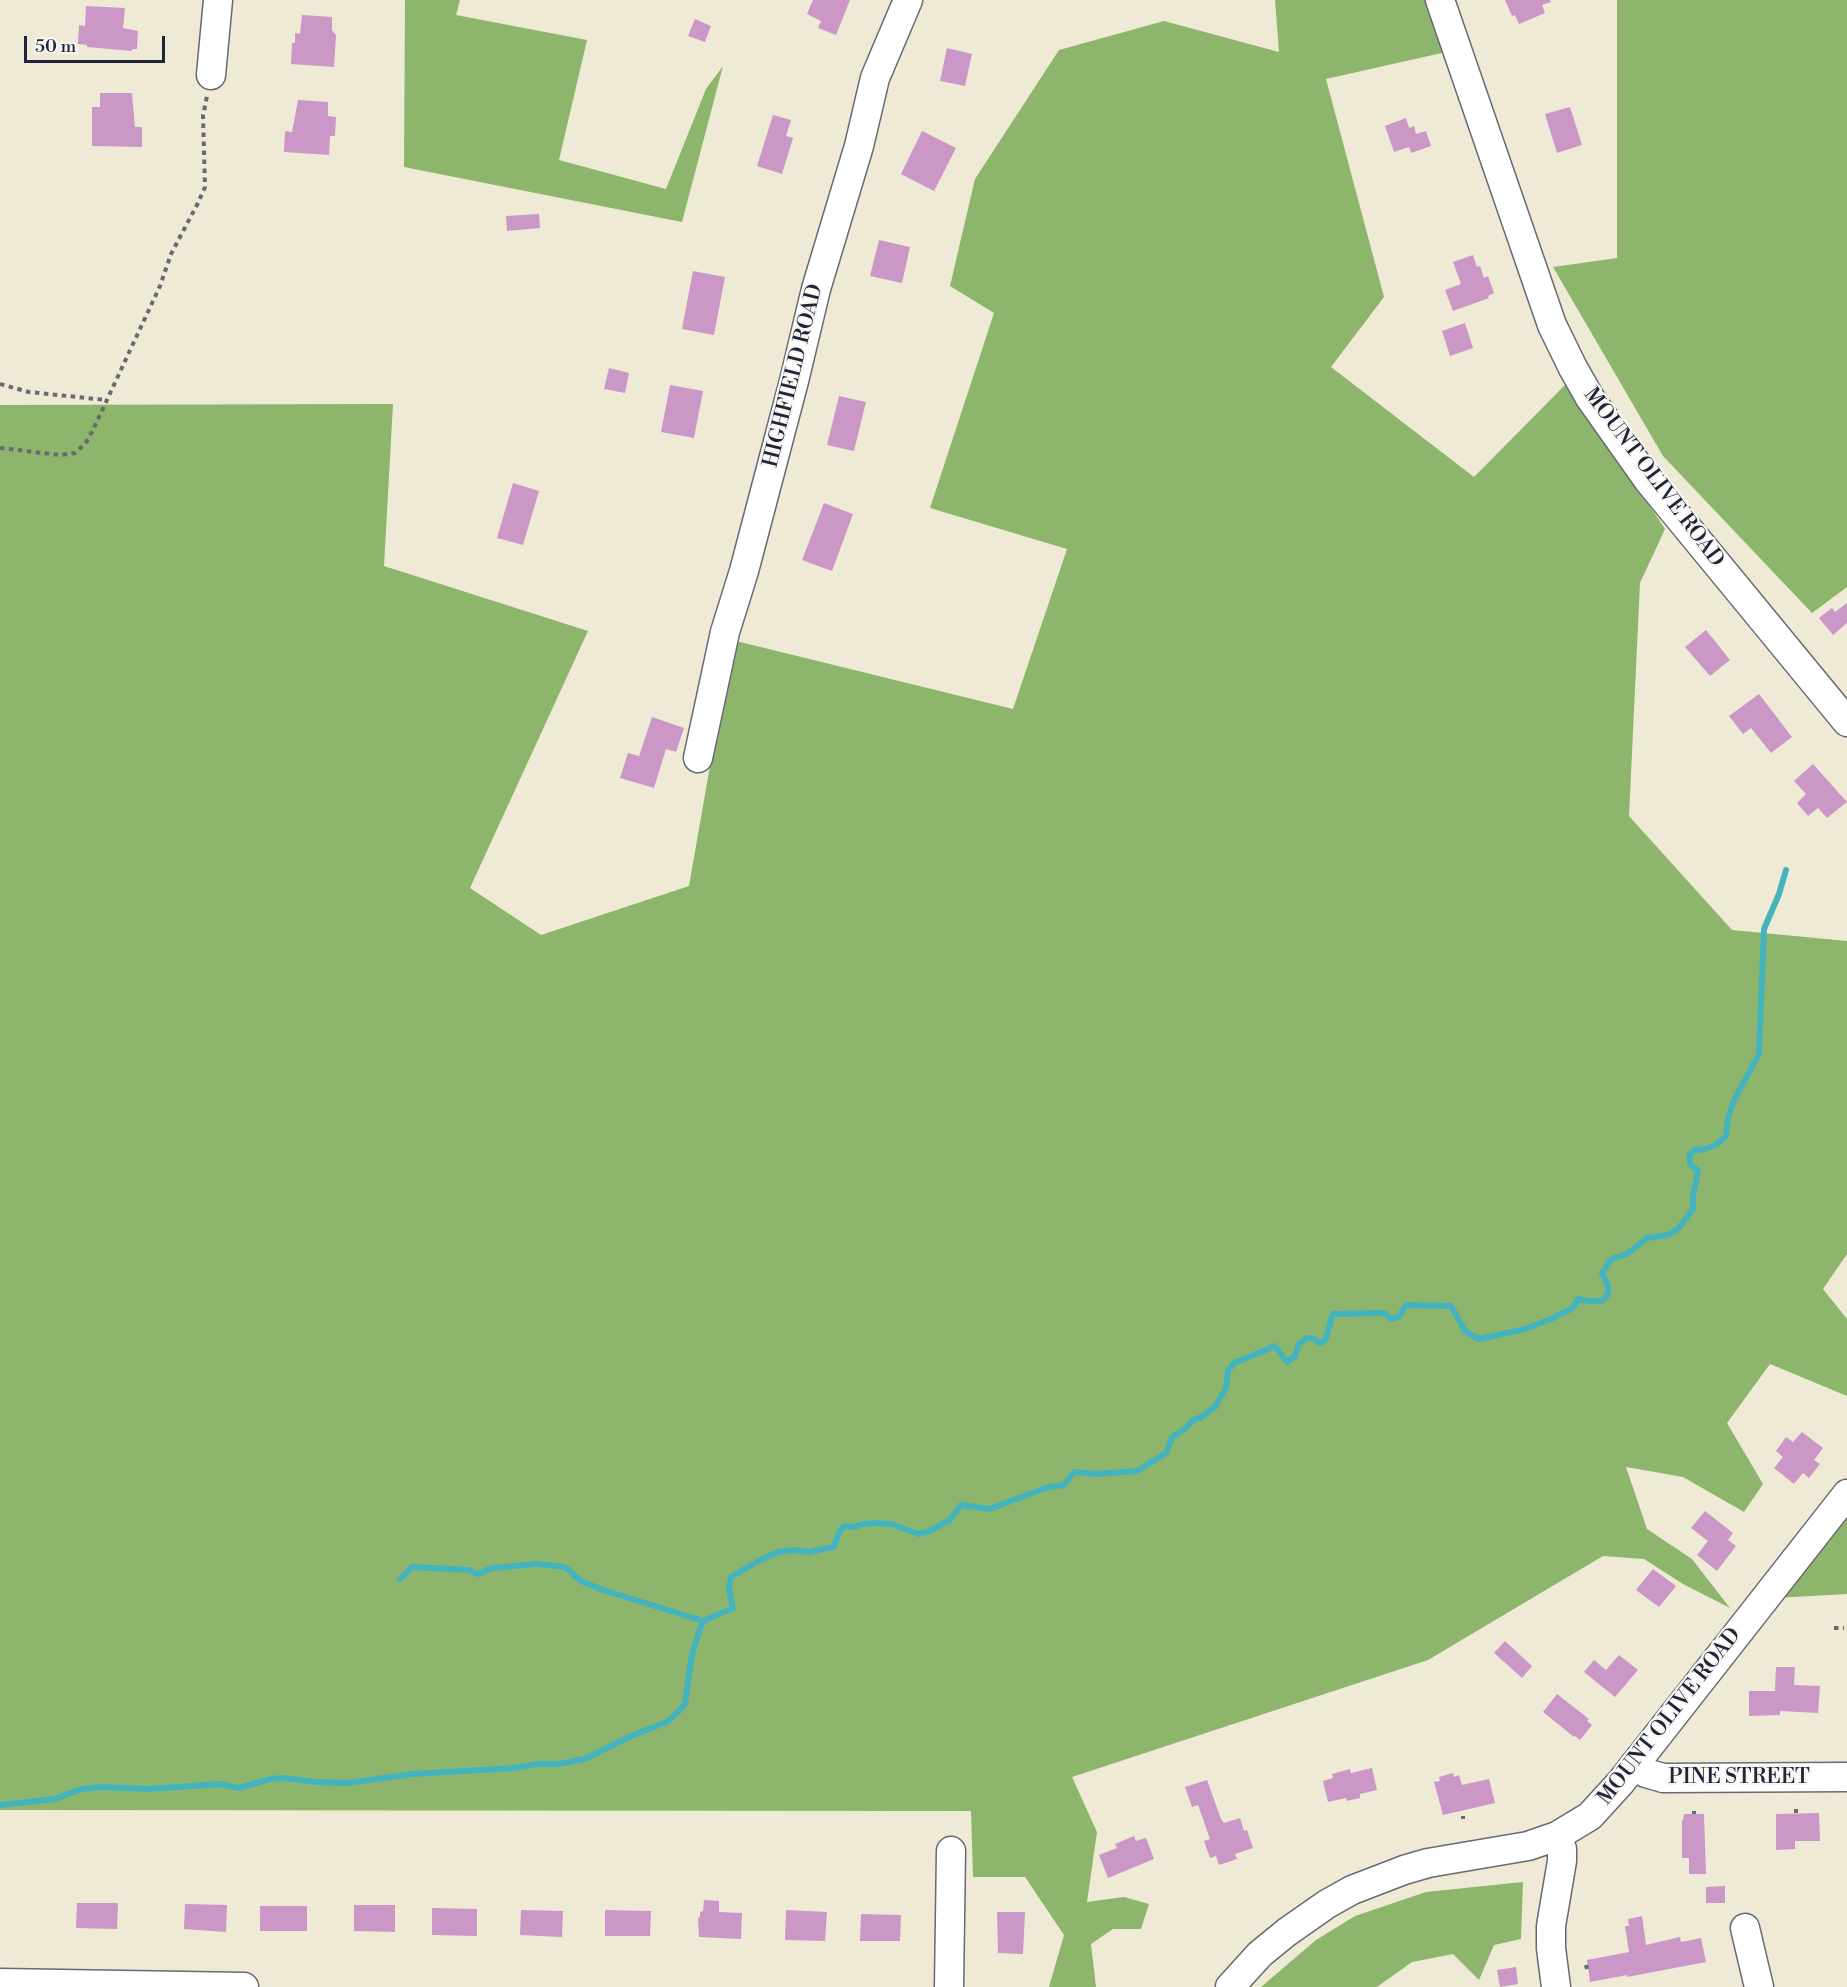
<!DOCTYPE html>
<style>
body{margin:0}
#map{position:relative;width:1847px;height:1987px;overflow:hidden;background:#efead5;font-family:"Libre Bodoni",serif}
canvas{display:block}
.scale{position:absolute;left:24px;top:36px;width:141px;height:27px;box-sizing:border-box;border:3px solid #22223b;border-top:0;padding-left:8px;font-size:18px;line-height:21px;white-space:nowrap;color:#22223b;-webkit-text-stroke:4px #f6f6f2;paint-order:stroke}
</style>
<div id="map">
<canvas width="1847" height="1987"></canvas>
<div class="scale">50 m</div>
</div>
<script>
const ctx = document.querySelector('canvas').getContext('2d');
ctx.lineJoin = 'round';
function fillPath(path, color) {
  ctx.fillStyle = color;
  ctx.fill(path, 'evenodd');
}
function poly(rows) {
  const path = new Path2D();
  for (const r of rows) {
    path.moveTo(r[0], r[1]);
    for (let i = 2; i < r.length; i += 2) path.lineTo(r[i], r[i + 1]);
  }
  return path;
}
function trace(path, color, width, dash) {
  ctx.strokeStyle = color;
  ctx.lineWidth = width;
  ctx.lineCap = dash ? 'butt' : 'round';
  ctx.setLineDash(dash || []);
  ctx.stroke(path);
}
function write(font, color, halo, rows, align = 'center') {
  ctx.font = font + ' "Libre Bodoni",serif';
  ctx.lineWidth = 4.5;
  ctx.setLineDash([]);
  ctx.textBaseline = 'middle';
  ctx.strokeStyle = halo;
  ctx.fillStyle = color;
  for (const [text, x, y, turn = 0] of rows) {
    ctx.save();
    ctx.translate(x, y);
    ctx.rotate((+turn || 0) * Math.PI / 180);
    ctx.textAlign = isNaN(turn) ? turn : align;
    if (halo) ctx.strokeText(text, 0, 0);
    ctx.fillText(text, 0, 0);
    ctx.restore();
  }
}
const forest = poly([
 [405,0,460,0,456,15,587,40,559,160,666,189,706,89,723,66,682,222,404,167],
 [1275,0,1437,0,1455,50,1326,79,1384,297,1331,367,1474,477,1568,382,1665,529,1640,583,1629,816,1732,930,1847,941,1847,1254,1823,1289,1847,1319,1847,1396,1770,1364,1727,1423,1763,1484,1744,1512,1683,1477,1626,1467,1647,1529,1692,1559,1730,1608,1683,1584,1644,1559,1603,1556,1428,1660,1072,1777,1097,1832,1087,1902,1124,1897,1149,1904,1141,1929,1113,1929,1091,1944,1096,1987,1049,1987,1064,1935,1025,1877,973,1877,971,1811,0,1810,0,405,393,404,384,566,588,631,470,888,541,935,689,886,732,640,1013,709,1067,549,930,508,994,313,950,286,975,179,1059,50,1164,21,1279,52],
 [1617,0,1847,0,1847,587,1812,613,1663,456,1553,267,1617,258],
 [1847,1510,1847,1594,1775,1598],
 [1523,1882,1521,1939,1494,1945,1479,1980,1453,1954,1412,1962,1377,1987,1261,1987,1316,1940,1355,1916,1426,1892]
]);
const stream = poly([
 [400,1579,412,1567,469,1570,478,1574,492,1568,537,1564,565,1567,581,1581,603,1590,703,1621],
 [0,1805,55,1799,81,1789,101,1787,149,1789,220,1784,239,1788,270,1779,285,1778,315,1782,347,1783,413,1774,514,1768,538,1764,558,1764,585,1759,631,1736,667,1722,679,1711,685,1704,692,1654,703,1621,733,1608,729,1589,731,1577,760,1560,778,1552,794,1550,808,1552,834,1547,839,1532,844,1526,855,1527,862,1524,876,1523,891,1524,919,1534,930,1531,950,1520,961,1505,990,1509,1048,1487,1064,1485,1074,1472,1096,1474,1137,1471,1166,1453,1173,1436,1185,1429,1193,1420,1200,1418,1215,1407,1226,1388,1228,1371,1234,1363,1275,1346,1287,1362,1295,1356,1299,1344,1307,1338,1312,1338,1320,1343,1325,1341,1333,1314,1384,1313,1391,1319,1399,1317,1406,1305,1451,1306,1466,1332,1479,1339,1525,1329,1551,1319,1573,1308,1578,1299,1589,1301,1602,1301,1608,1294,1608,1285,1602,1274,1611,1259,1627,1254,1647,1238,1668,1235,1679,1228,1693,1209,1693,1196,1698,1171,1690,1164,1690,1154,1695,1150,1705,1149,1716,1145,1726,1136,1728,1118,1734,1100,1759,1054,1764,929,1779,894,1786,870]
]);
const building = poly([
 [813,0,850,0,836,35,818,28,821,21,807,14],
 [1505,0,1550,0,1551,2,1542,5,1545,13,1519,24,1515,15,1512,16],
 [86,6,125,8,123,28,138,31,137,49,132,49,132,51,87,47,87,45,78,44,79,25,85,26],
 [302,15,332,17,332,30,336,35,334,67,291,64,292,43,295,43,295,33,300,34],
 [695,19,711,26,705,42,688,36],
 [947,48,972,54,965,86,940,81],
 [100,93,132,93,135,127,142,127,142,147,92,146,92,107,100,107],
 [298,100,328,102,328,116,336,117,335,136,330,136,329,155,284,152,285,131,292,132],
 [1570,107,1582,145,1557,153,1545,114],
 [773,115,791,120,786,136,793,138,782,174,757,166],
 [1406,118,1409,128,1414,126,1416,134,1426,131,1431,146,1411,153,1409,147,1394,152,1385,126],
 [922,131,956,148,934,191,901,174],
 [539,214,540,228,507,231,506,216],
 [879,240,910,247,902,283,870,276],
 [1473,255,1477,267,1480,266,1484,278,1488,276,1494,293,1488,296,1489,298,1453,311,1445,290,1461,284,1453,262],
 [693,271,725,277,714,335,682,329],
 [1465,323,1473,348,1450,356,1442,331],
 [609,368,629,373,625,393,604,389],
 [670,385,703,391,694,438,661,432],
 [839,396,866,402,854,451,827,445],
 [513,483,539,491,523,545,497,538],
 [824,503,853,514,832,571,802,560],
 [1847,603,1847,623,1833,635,1819,618,1832,608,1835,612],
 [1706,630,1730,660,1710,676,1685,647],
 [1759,694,1792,737,1771,753,1751,728,1743,734,1729,716],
 [652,717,684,728,676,752,666,749,654,788,620,778,628,753,639,756],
 [1813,764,1847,802,1827,818,1818,808,1808,816,1797,803,1806,794,1794,781],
 [1802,1432,1823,1448,1814,1460,1820,1464,1809,1478,1803,1473,1794,1484,1774,1468,1783,1457,1776,1451,1786,1437,1793,1442],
 [1705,1511,1733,1533,1728,1540,1736,1546,1717,1571,1697,1555,1708,1541,1691,1528],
 [1653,1569,1676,1586,1659,1607,1636,1590],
 [1505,1641,1532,1666,1522,1678,1494,1653],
 [1619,1655,1638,1670,1615,1697,1584,1672,1594,1660,1606,1670],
 [1776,1667,1795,1667,1794,1685,1820,1686,1818,1713,1780,1711,1780,1715,1749,1716,1749,1691,1775,1691],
 [1557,1694,1589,1719,1587,1721,1592,1725,1580,1740,1575,1736,1574,1737,1543,1712],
 [1372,1768,1377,1790,1360,1794,1360,1798,1347,1801,1346,1798,1328,1802,1323,1781,1333,1778,1332,1774,1350,1769,1351,1773],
 [1453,1773,1454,1777,1459,1775,1462,1785,1489,1779,1495,1803,1443,1815,1434,1782,1440,1781,1439,1777],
 [1207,1780,1221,1819,1224,1823,1240,1818,1244,1831,1247,1830,1253,1848,1235,1854,1237,1859,1219,1865,1216,1856,1210,1858,1204,1841,1210,1839,1198,1805,1192,1807,1185,1787],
 [1819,1813,1820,1841,1795,1841,1795,1849,1776,1850,1776,1814],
 [1684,1814,1704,1814,1706,1874,1689,1874,1689,1858,1682,1858,1682,1820,1683,1820],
 [1134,1836,1136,1841,1146,1838,1154,1859,1108,1878,1099,1855,1117,1848,1115,1844],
 [1725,1886,1725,1903,1706,1903,1706,1887],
 [704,1900,719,1901,719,1912,742,1913,741,1939,699,1937,698,1918,700,1917,700,1912,703,1911],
 [77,1903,118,1903,117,1929,76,1928],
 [185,1904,227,1905,226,1932,184,1929],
 [354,1905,395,1905,395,1932,354,1931],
 [260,1906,307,1906,307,1931,260,1931],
 [432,1908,477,1909,477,1936,432,1935],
 [521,1910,563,1911,562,1937,520,1935],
 [605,1910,651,1911,650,1936,605,1936],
 [786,1910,827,1912,825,1941,785,1940],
 [997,1912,1025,1912,1023,1954,998,1953],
 [861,1914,901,1915,900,1941,860,1941],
 [1642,1916,1646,1945,1680,1937,1681,1942,1701,1938,1706,1962,1627,1977,1627,1975,1590,1982,1587,1960,1629,1952,1625,1926,1629,1926,1628,1919],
 [1516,1967,1518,1984,1500,1987,1497,1970]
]);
const path = poly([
 [0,384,29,392,106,400],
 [0,448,60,455,75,453,85,444,92,432,160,286,171,254,198,203,205,187,203,116,207,96],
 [1834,1628,1844,1628],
 [1796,1809,1796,1813],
 [1694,1814,1694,1811],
 [1463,1816,1463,1819],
 [1586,1965,1587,1969]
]);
const minor = poly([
 [1440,0,1552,325,1573,368,1590,398,1648,480,1847,722],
 [211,75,218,0],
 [698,758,725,632,744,571,794,381,816,289,859,146,875,78,908,0],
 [1634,1765,1646,1773,1663,1778,1847,1777],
 [1745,1928,1759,1987],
 [0,1983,244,1987],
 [949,1987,951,1851],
 [1230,1987,1260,1954,1287,1932,1327,1904,1352,1890,1404,1870,1428,1863,1528,1846,1557,1836,1590,1816,1621,1782,1847,1494],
 [1556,1987,1551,1948,1551,1926,1562,1861,1562,1849,1557,1836]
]);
const streetNames = [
 ["HIGHFIELD ROAD",794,376,-76],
 ["MOUNT OLIVE ROAD",1653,478,53],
 ["MOUNT OLIVE ROAD",1670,1717,-52],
 ["PINE STREET",1739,1778]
];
fillPath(forest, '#8db66c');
trace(stream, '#44b3be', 6);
fillPath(building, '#cb97c7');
trace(minor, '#6a6871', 31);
trace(path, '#6a6871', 4, [4.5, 4.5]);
trace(minor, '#fff', 28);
write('21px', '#22223b', '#f6f6f2', streetNames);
</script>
